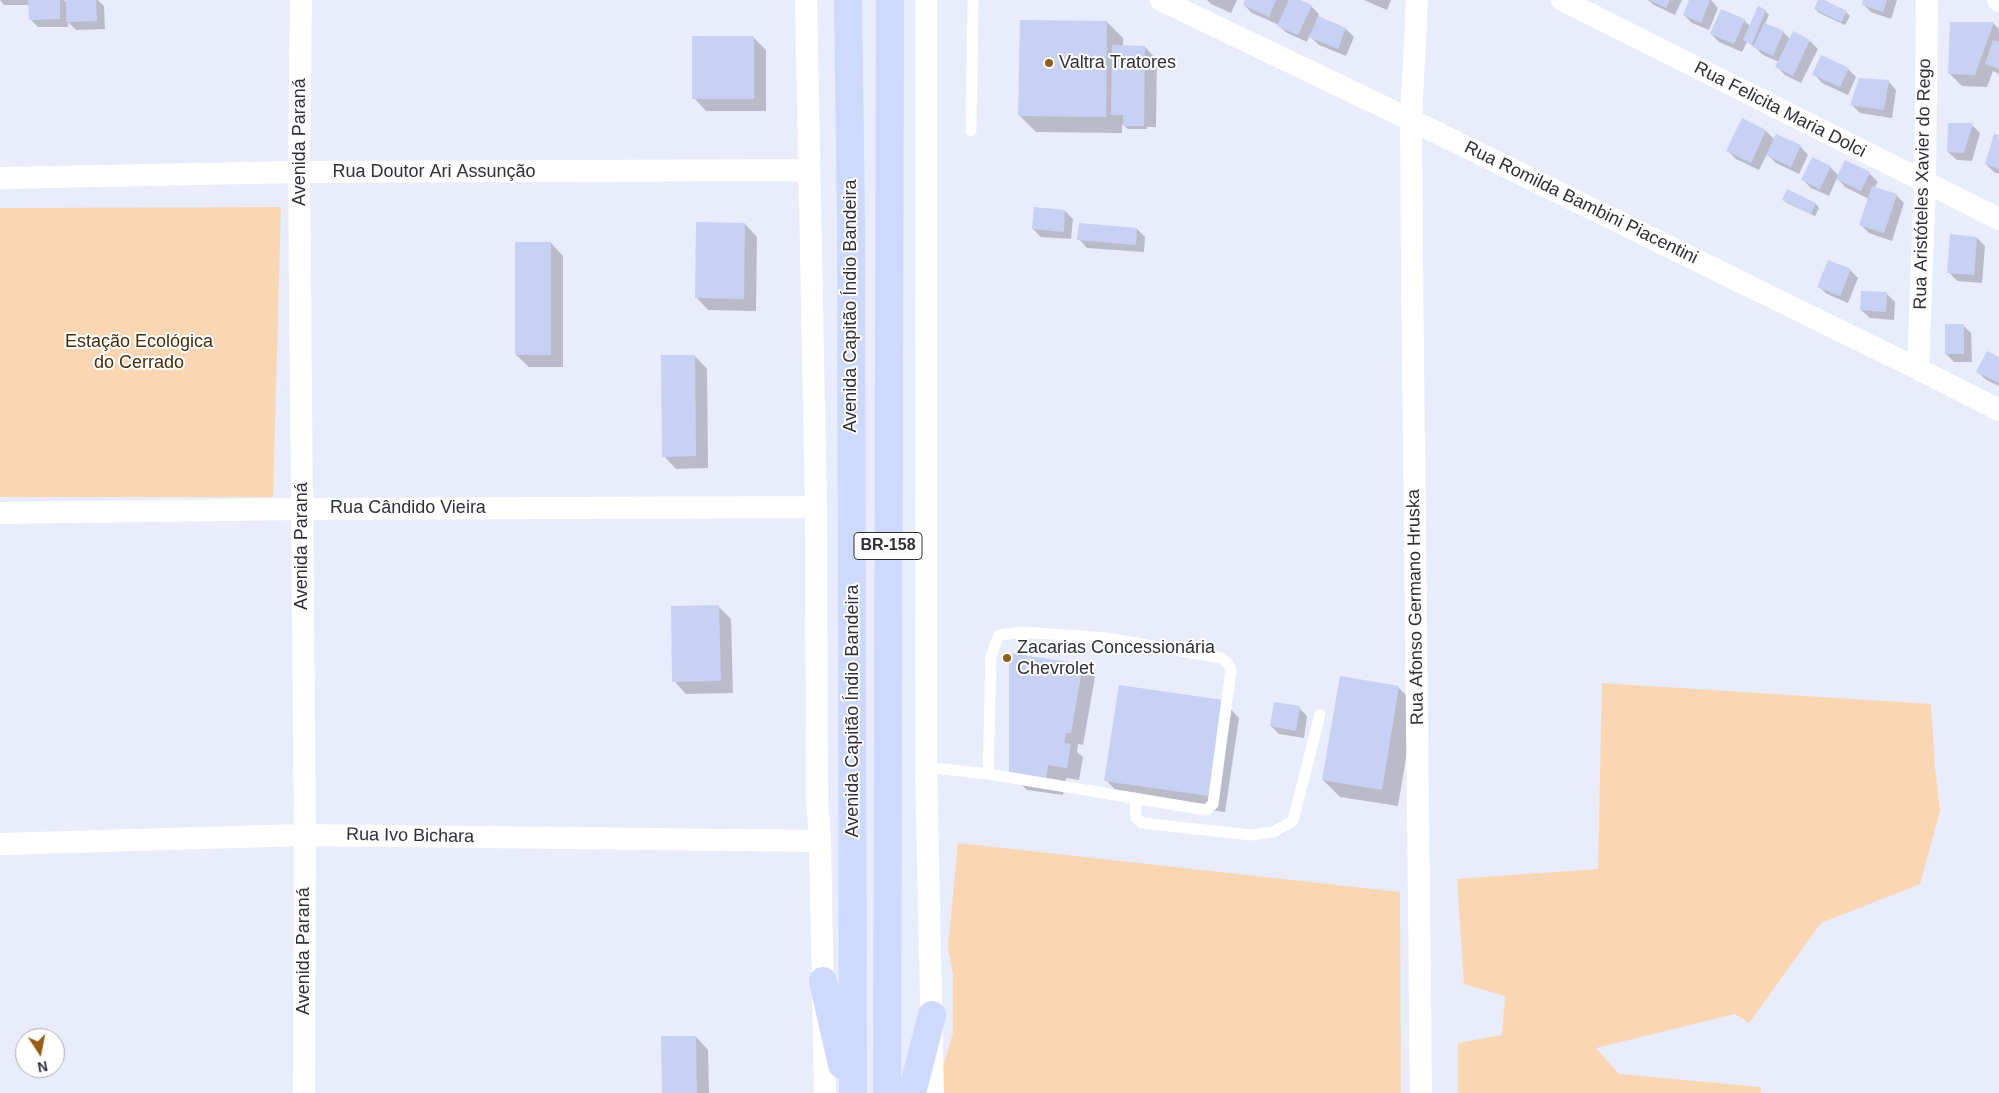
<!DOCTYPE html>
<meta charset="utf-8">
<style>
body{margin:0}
#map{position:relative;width:1999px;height:1093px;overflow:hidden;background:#e8ecfb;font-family:Helvetica,sans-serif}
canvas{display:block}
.north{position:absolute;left:15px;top:1028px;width:50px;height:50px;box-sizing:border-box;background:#fff;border:1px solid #acadaf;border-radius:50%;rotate:169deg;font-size:14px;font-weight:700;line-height:20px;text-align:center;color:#2f3137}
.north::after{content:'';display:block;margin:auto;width:18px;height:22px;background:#945f15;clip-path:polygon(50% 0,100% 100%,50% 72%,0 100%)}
</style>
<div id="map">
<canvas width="1999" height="1093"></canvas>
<div class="north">N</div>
</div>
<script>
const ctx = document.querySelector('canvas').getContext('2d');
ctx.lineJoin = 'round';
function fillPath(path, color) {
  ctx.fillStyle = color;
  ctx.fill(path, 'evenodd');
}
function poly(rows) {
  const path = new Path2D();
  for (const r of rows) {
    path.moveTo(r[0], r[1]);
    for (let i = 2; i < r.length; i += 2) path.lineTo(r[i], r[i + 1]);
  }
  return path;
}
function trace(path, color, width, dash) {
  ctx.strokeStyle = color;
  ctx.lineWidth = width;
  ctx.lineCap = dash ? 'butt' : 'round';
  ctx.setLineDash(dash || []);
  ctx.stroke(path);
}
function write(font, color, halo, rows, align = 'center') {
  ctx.font = font + ' Helvetica,sans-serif';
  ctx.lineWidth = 4;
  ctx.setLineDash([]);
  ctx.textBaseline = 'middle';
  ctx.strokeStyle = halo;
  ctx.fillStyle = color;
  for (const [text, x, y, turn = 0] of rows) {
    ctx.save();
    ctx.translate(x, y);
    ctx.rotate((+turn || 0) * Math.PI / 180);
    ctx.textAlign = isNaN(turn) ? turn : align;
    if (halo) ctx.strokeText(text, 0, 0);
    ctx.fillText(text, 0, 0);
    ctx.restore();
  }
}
const green = poly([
 [281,207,273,497,0,497,0,208],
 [1602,683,1931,704,1935,767,1940,811,1920,884,1821,923,1749,1023,1735,1014,1596,1048,1619,1074,1761,1087,1761,1093,1458,1093,1458,1043,1502,1035,1505,996,1464,984,1457,879,1598,869],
 [958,843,1400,892,1401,1093,924,1093,924,1083,945,1060,953,1033,953,975,948,947]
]);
const shadow = poly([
 [0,0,64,0,67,3,67,0,98,0,104,6,105,29,76,30,68,22,68,27,38,27,30,19,30,5,4,5],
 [1207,0,1237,0,1231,13,1211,4],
 [1247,0,1297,0,1311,6,1319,14,1318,17,1346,29,1354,37,1346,56,1319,45,1309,36,1307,42,1287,33,1277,24,1252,13,1244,5],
 [1364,0,1391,0,1387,10],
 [1648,0,1682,0,1675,15,1654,5],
 [1690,0,1711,0,1718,8,1709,30,1692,23,1684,15],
 [1819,0,1846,12,1850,16,1845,25,1819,13,1815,9],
 [1865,0,1897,0,1891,19,1871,12,1863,4],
 [1765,11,1769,15,1765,24,1783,32,1790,39,1810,41,1818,49,1801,83,1785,75,1777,67,1779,62,1763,55,1755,47,1747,42,1742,52,1719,42,1711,34,1744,20,1751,27],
 [1107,22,1123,38,1123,47,1145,47,1157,60,1156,127,1147,127,1147,129,1128,129,1122,124,1122,133,1036,132,1019,115],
 [1951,23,1994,24,1999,29,1999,74,1993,71,1987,87,1962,86,1949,73],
 [754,38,766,50,766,111,706,111,694,98],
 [1848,69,1856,77,1848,95,1822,83,1814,74],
 [1888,81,1896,90,1892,118,1860,113,1852,105],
 [1972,125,1980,133,1972,161,1957,160,1948,152],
 [1766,131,1775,140,1800,146,1808,155,1799,174,1776,163,1767,154,1759,170,1736,159,1728,151],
 [1999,137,1999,174,1994,172,1986,164],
 [1813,159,1830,167,1839,176,1846,162,1870,174,1878,182,1874,188,1896,195,1904,203,1892,241,1869,233,1861,225,1869,199,1845,187,1837,178,1829,196,1811,188,1803,180],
 [1784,200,1816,204,1819,208,1815,216,1787,203],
 [1065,211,1073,219,1071,239,1041,237,1033,229],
 [745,224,757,237,756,311,708,310,696,297],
 [1137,229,1145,237,1144,252,1087,248,1079,239],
 [1977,238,1985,246,1982,283,1957,281,1949,272],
 [551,243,563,256,563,367,529,367,516,355],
 [1850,270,1858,278,1848,303,1827,294,1818,286],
 [1887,294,1895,302,1894,320,1870,318,1861,310],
 [1963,325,1971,333,1972,362,1954,362,1946,354],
 [695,356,707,369,708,468,676,469,664,456],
 [1999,359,1999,386,1986,380,1978,372],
 [719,607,731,619,733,693,686,694,674,681],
 [1082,665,1095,677,1083,745,1078,744,1077,752,1083,757,1079,780,1066,778,1063,795,1027,790,1010,774],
 [1399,688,1415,704,1398,806,1340,797,1323,780],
 [1223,701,1239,718,1225,812,1122,797,1106,780],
 [1299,708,1307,716,1304,738,1279,734,1271,726],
 [696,1037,708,1050,709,1093,663,1093]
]);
const building = poly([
 [28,0,60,0,60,19,29,20],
 [66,0,96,0,97,21,66,22],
 [1245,0,1276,0,1269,17,1243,5],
 [1289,0,1300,0,1312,5,1298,35,1277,26],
 [1649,0,1670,0,1666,8],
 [1689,0,1710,0,1701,23,1683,15],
 [1818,0,1824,0,1847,11,1841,22,1814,9],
 [1863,0,1887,0,1883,12,1862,5],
 [1758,6,1766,10,1752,44,1743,40],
 [1721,9,1745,19,1734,44,1710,34],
 [1318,16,1346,28,1338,49,1309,37],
 [1020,20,1107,21,1106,117,1018,116],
 [1950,22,1994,22,1975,75,1948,74],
 [1764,23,1784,31,1773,56,1753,47],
 [1793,31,1810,40,1793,76,1775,67],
 [692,36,754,36,754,99,692,99],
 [1993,40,1999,42,1999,69,1985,64],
 [1112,45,1145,46,1144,126,1123,126,1123,115,1111,115],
 [1821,55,1849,68,1840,87,1812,75],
 [1859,78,1889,80,1884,110,1850,105],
 [1742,118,1766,130,1751,163,1726,151],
 [1948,123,1973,123,1964,153,1947,152],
 [1776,134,1801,145,1791,167,1766,155],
 [1994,134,1999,135,1999,169,1985,164],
 [1812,157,1831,166,1820,189,1801,180],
 [1845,160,1870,172,1861,191,1836,179],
 [1872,186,1897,194,1884,233,1859,225],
 [1787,189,1816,203,1811,214,1782,200],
 [1034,207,1065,210,1064,232,1032,229],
 [696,222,745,223,744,299,695,298],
 [1079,223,1137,228,1136,245,1077,240],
 [1950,234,1977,237,1974,275,1947,273],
 [515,242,551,242,551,355,515,355],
 [1828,260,1851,269,1840,296,1817,287],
 [1861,291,1887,292,1886,312,1860,310],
 [1945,324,1964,324,1964,354,1945,354],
 [1987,351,1999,357,1999,383,1976,372],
 [661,355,695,355,696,456,662,457],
 [719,605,721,681,672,682,671,606],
 [1009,653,1083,664,1071,733,1066,733,1064,743,1071,744,1067,768,1048,765,1046,780,1009,774],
 [1340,676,1399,686,1382,790,1322,780],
 [1119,685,1223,700,1209,796,1104,781],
 [1274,702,1300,706,1296,731,1270,726],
 [661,1036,696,1036,697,1093,662,1093]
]);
const service = poly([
 [971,131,973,0],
 [926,767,988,774,1206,810,1213,804,1231,670,1228,664,1221,658,1107,638,1022,632,999,635,991,656,988,774],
 [1135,798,1136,818,1142,823,1251,835,1273,832,1293,821,1320,714]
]);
const minor = poly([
 [301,0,299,172,305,835,304,1093],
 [806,0,816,507,817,796,820,841,825,1093],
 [926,0,926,767,933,1093],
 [1161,0,1411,120,1918,369,1999,410],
 [1417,0,1411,120,1412,260,1421,1093],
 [1562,0,1999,219],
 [1998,0,1999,1],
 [0,178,299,172,809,170],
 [1918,369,1925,183,1927,0],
 [0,513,302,509,816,507],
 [0,844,305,835,820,841]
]);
const primary = poly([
 [848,0,851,221,853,1093],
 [823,981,842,1065],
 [887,1093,890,0],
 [912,1093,932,1015]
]);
const markers = [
 [1049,63,5,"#945f15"],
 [1007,658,5,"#945f15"]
];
const shields = [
 [888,546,68]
];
const shieldNames = [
 ["BR-158",888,546]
];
const poiNames = [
 ["Valtra Tratores",1059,63],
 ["Zacarias Concessionária",1017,648],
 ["Chevrolet",1017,669]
];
const streetNames = [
 ["Rua Felicita Maria Dolci",1780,110,27],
 ["Avenida Paraná",300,142,-90],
 ["Rua Doutor Ari Assunção",434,172],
 ["Rua Aristóteles Xavier do Rego",1923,184,-89],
 ["Rua Romilda Bambini Piacentini",1581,203,26],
 ["Avenida Capitão Índio Bandeira",851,306,-90],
 ["Rua Cândido Vieira",408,508],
 ["Avenida Paraná",302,546,-90],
 ["Rua Afonso Germano Hruska",1416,607,-91],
 ["Avenida Capitão Índio Bandeira",853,711,-90],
 ["Rua Ivo Bichara",410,836,1],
 ["Avenida Paraná",304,951,-90]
];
const parkNames = [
 ["Estação Ecológica",139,342],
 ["do Cerrado",139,363]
];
fillPath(green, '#fad7b2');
fillPath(shadow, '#0003');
fillPath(building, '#c6d1f4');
trace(service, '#fff', 11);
trace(minor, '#fff', 22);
trace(primary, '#cdd9fe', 28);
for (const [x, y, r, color] of markers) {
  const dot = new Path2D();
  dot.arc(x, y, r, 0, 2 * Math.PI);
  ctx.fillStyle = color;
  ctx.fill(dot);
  trace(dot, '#fff', 2);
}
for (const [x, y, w] of shields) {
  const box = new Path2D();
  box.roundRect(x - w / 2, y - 13.5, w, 27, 4);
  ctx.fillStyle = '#fff';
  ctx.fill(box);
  trace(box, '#2f3137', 1);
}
write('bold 16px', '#2f3137', null, shieldNames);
write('18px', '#2f3137', '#fff', poiNames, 'left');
write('18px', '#2f3137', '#fff', streetNames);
write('18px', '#482d09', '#fff', parkNames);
</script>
